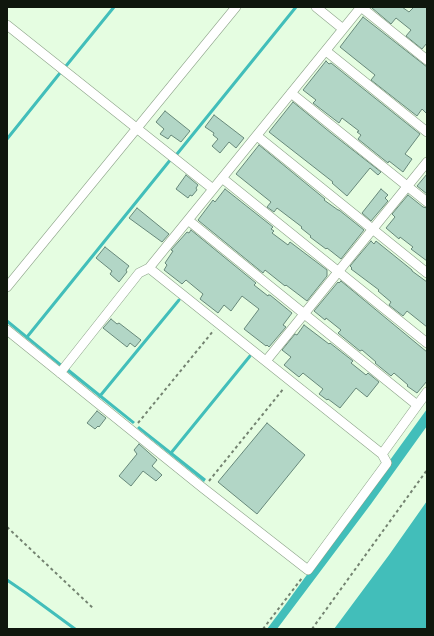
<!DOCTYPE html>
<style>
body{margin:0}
#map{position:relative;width:434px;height:636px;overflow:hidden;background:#e5fde1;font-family:Quicksand,sans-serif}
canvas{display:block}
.frame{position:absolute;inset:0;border:8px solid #0f170d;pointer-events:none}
</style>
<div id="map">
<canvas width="434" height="636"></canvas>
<div class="frame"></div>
</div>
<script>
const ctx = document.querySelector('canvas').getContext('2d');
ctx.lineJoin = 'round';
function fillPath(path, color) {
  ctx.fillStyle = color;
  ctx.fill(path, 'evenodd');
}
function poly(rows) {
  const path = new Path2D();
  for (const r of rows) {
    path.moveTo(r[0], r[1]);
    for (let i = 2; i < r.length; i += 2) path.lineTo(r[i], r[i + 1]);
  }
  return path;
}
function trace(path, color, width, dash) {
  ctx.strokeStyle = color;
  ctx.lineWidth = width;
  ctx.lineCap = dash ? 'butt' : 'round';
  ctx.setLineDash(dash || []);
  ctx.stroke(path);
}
const water = poly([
 [7,319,63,365,61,367,7,323],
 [68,368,135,422,133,424,65,370],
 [427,409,427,426,371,504,277,629,267,629,285,605],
 [139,426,206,479,204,482,137,428],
 [427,501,427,629,334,629,389,555]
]);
const stream = poly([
 [66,66,114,7],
 [7,139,60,73],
 [177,154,296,7],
 [27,337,171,159],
 [100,396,179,300],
 [171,453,250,356],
 [7,580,26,593,75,629]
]);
const building = poly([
 [373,7,402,7,409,12,414,7,427,7,427,43,422,49,406,36,411,30,396,18,391,24,372,8,373,7],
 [363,17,427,67,427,114,422,109,417,116,371,80,375,75,340,47,363,17],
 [326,61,329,64,331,63,420,134,405,154,412,159,403,172,389,161,388,163,358,139,361,135,357,132,359,131,342,118,339,123,313,103,316,100,303,90,326,61],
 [293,102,331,133,381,172,378,175,370,168,347,196,332,183,333,182,269,132,293,102],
 [165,111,190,131,181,142,171,135,168,139,160,134,164,129,156,122,165,111],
 [214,115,244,138,236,148,229,142,220,153,212,146,218,139,213,135,214,133,205,127,214,115],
 [259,145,325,199,324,200,338,210,339,210,364,230,341,259,327,248,326,249,310,237,311,236,301,228,302,227,277,208,274,212,267,207,271,202,236,174,259,145],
 [427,174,427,194,417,186,427,174],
 [186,175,198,185,196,188,197,190,192,196,190,195,188,198,176,189,186,175],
 [225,189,273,227,271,229,274,231,272,233,288,245,290,242,327,270,327,276,307,301,286,285,285,286,265,270,263,273,199,221,198,220,213,200,215,202,225,189],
 [381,189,388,195,385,198,388,201,371,221,362,213,381,189],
 [408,195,423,207,427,208,427,261,411,249,413,247,400,237,399,239,386,228,395,217,392,214,408,195],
 [137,208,169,234,162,242,129,218,137,208],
 [191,230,256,283,254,285,268,296,268,295,270,295,292,313,283,325,286,327,269,347,267,345,266,346,244,329,259,309,242,296,231,311,224,305,218,313,200,299,203,294,186,280,182,284,164,270,167,265,165,263,173,251,171,250,187,232,189,233,191,230],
 [371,241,374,244,376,241,412,270,412,271,427,282,427,327,407,311,403,316,389,305,391,302,378,291,379,290,351,269,352,268,350,266,371,241],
 [105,247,129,266,126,270,127,272,119,282,110,274,112,271,96,258,105,247],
 [341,281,427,352,427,381,417,393,407,386,408,385,394,373,391,376,375,363,376,362,362,350,360,351,338,333,341,330,326,318,325,320,314,311,338,282,339,283,341,281],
 [111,319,117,324,119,323,141,340,135,347,130,343,127,347,103,328,111,319],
 [304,325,329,344,330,343,353,361,351,363,366,375,368,373,379,382,367,397,356,388,340,408,328,399,327,400,319,394,323,389,303,373,299,377,284,365,291,357,282,350,295,334,297,335,304,325],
 [97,411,106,418,99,427,98,426,95,429,87,423,97,411],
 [267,423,305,455,257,514,218,482,267,423],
 [139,444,157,460,152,466,162,475,156,481,143,471,131,486,119,476,137,454,134,450,139,444]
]);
const path = poly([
 [138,423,214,330],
 [209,481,284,388],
 [7,527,94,609],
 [263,629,302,578],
 [312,629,427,470]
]);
const street = poly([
 [316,7,343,29],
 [361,7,149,268,382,454,427,392],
 [361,7,427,60],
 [7,25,213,189],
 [326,51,427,132],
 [291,93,427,202],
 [257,136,427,273],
 [222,178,427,343],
 [188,220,417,405],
 [7,287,236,7],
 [7,330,203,488,308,570,387,463,382,454],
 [266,361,427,162],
 [60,373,139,273,149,268]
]);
fillPath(water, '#42beba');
trace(stream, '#42beba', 3);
fillPath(building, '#b2d6c6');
trace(building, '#67887a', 1);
trace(street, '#8ca288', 10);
trace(path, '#748371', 2, [3, 3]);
trace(street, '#fff', 9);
</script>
